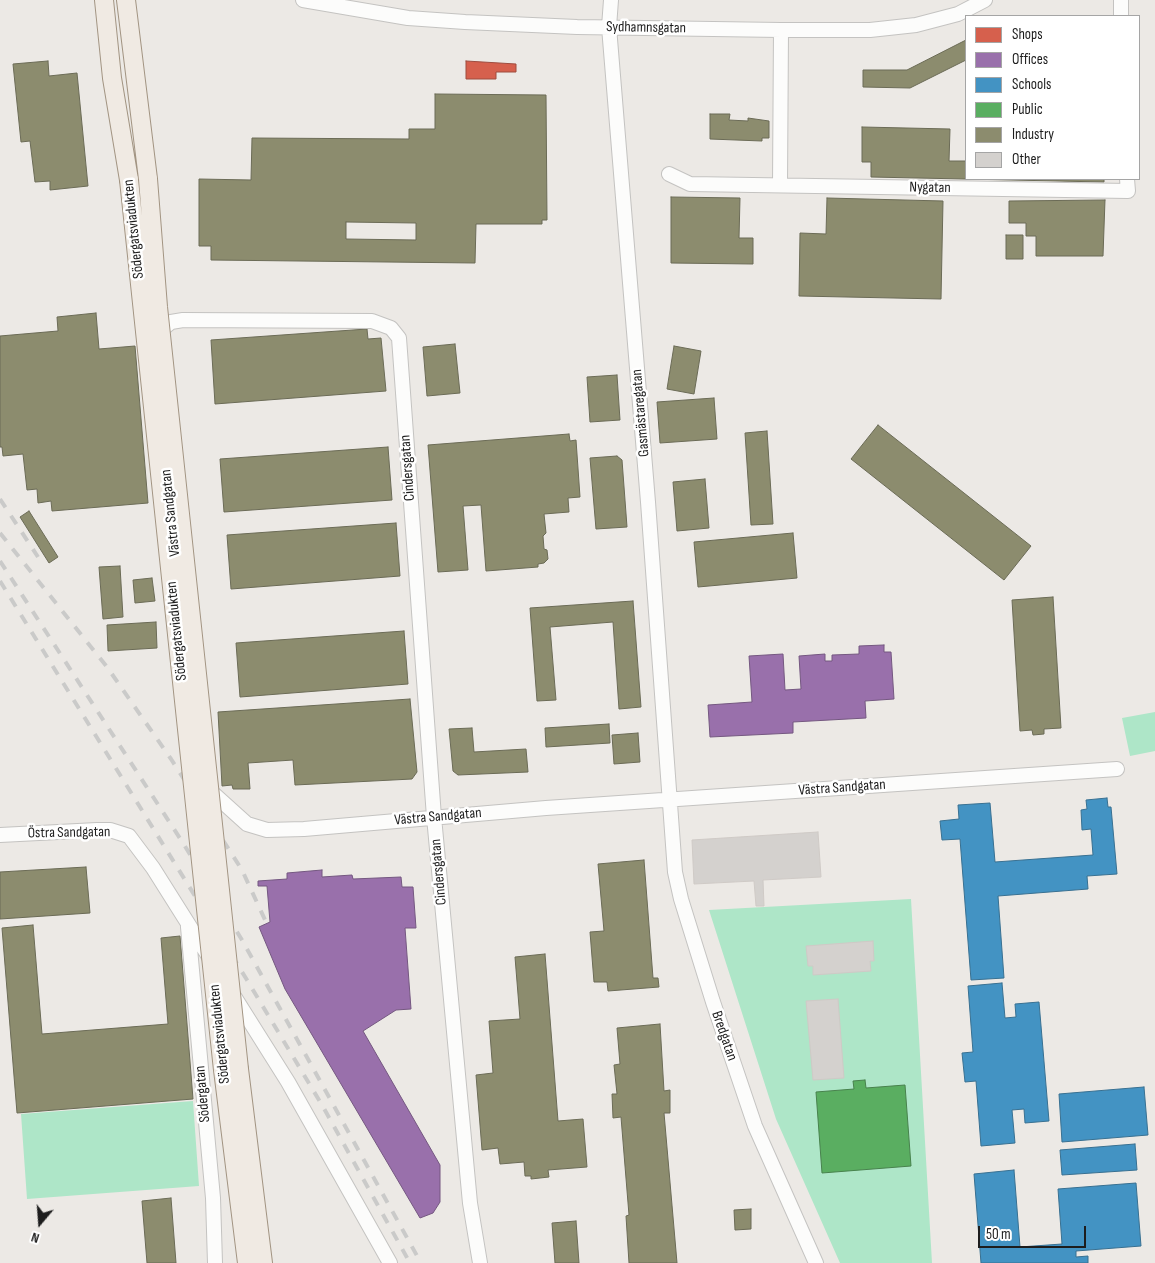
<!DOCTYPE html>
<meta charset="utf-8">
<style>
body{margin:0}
#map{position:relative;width:1155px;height:1263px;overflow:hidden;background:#ece9e5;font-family:"Sofia Sans Condensed",sans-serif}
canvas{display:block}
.legend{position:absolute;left:965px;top:15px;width:175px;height:165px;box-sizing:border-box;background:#fff;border:1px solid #a5a5a5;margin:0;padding:6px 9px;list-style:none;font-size:15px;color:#1d1d1d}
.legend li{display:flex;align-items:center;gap:10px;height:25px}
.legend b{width:25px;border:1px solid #a5a5a5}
.north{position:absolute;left:15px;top:1198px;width:50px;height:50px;-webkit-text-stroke:4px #fff;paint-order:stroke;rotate:198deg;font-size:14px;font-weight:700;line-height:20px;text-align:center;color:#1d1d1d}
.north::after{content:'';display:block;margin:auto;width:18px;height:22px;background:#1d1d1d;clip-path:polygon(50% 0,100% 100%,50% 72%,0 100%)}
.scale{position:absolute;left:978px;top:1226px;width:108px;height:22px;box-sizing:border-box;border:2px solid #1d1d1d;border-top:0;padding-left:6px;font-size:15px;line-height:18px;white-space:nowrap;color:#1d1d1d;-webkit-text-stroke:4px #fff;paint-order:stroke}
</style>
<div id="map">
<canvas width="1155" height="1263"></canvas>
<ul class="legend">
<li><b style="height:14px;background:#d6604d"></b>Shops</li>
<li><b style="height:14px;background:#9970ab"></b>Offices</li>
<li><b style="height:14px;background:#4393c3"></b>Schools</li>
<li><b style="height:14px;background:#5aae61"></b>Public</li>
<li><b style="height:14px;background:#8c8c6e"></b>Industry</li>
<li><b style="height:14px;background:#d4d1ce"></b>Other</li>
</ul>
<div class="north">N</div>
<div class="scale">50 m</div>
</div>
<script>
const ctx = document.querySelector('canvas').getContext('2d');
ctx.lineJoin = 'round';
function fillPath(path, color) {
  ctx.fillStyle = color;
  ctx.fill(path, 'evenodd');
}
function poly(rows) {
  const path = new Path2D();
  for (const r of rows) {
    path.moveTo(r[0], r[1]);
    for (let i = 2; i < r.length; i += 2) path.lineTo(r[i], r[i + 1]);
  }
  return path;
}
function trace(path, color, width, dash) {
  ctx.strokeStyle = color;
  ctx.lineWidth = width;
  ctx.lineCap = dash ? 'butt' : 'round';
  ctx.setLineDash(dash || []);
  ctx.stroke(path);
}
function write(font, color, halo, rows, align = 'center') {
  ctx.font = font + ' "Sofia Sans Condensed",sans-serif';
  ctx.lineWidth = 5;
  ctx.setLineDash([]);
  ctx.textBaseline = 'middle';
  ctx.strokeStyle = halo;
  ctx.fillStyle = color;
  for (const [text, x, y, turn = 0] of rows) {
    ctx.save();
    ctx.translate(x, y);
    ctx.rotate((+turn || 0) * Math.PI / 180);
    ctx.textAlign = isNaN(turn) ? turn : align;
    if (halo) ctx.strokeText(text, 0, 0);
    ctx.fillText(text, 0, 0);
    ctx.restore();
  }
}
const pitch = poly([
 [1155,712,1155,751,1130,756,1122,718],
 [911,899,932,1263,840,1263,776,1119,709,910],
 [193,1101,199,1186,27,1199,21,1114]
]);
const shops = poly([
 [466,61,516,64,516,72,496,72,496,79,466,79,466,61]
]);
const offices = poly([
 [884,645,884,652,891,652,894,699,865,701,866,718,793,722,793,733,710,737,708,705,752,702,749,656,783,654,785,690,801,689,799,656,825,654,825,661,832,661,832,655,859,654,859,646,884,645],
 [322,870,322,877,352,875,353,879,401,877,402,887,413,887,416,928,405,928,411,1009,396,1010,363,1031,440,1165,440,1202,433,1213,420,1218,285,989,259,927,270,922,267,886,258,886,258,881,287,879,287,873,322,870]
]);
const schools = poly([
 [1107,798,1108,807,1111,807,1117,874,1087,876,1088,889,998,896,1004,978,971,980,960,839,942,840,940,821,959,819,958,805,990,803,995,862,1093,855,1091,829,1082,830,1081,810,1087,809,1086,800,1107,798],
 [1002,983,1005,1018,1016,1017,1015,1004,1039,1002,1049,1121,1025,1123,1024,1109,1012,1110,1015,1143,981,1146,976,1081,965,1082,962,1053,973,1052,968,986,1002,983],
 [1144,1087,1148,1135,1062,1142,1059,1094,1144,1087],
 [1135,1144,1137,1170,1062,1175,1060,1150,1135,1144],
 [1014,1170,1020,1247,1062,1244,1058,1189,1136,1183,1141,1246,1076,1251,1076,1257,1088,1256,1088,1263,981,1263,974,1174,1014,1170]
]);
const public = poly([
 [865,1080,866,1088,905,1085,911,1166,822,1173,816,1092,854,1089,853,1081,865,1080]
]);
const industry = poly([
 [966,40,966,60,910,88,863,87,863,70,907,70,966,40],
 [48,61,49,76,77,73,88,186,50,190,50,181,35,182,30,141,21,142,13,64,48,61],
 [435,94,546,95,547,220,542,220,542,224,476,224,475,263,211,260,211,246,199,246,199,179,251,180,252,138,409,139,409,129,435,129,435,94],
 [346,222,416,223,416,240,346,239,346,222],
 [710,114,730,114,729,120,748,121,748,118,769,121,769,138,762,138,762,141,710,139,710,114],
 [862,127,950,129,949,161,966,161,966,179,1104,179,1104,182,871,177,871,162,862,162,862,127],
 [671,197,740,198,739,238,753,238,753,264,671,263,671,197],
 [827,198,943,201,941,299,799,296,800,233,826,234,827,198],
 [1105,200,1103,256,1036,256,1036,236,1026,236,1026,223,1009,223,1009,201,1105,200],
 [1006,235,1023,235,1023,259,1006,259,1006,235],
 [96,313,99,349,135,346,148,503,52,511,51,501,38,503,37,489,27,490,23,454,3,456,2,447,0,447,0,336,58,331,57,317,96,313],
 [367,329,368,339,381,338,386,391,215,404,211,340,367,329],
 [455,344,460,393,427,396,423,347,455,344],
 [674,346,701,351,694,394,667,389,674,346],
 [617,375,620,420,590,422,587,377,617,375],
 [714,398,717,439,660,443,657,402,714,398],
 [878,425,1031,546,1004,580,851,459,878,425],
 [767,431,773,524,751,525,745,433,767,431],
 [569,434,570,441,576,440,580,497,568,498,569,512,544,514,546,533,543,536,544,549,547,550,548,559,544,563,538,564,538,567,486,571,481,505,463,506,468,570,438,572,428,445,569,434],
 [388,447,392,500,224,512,220,459,388,447],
 [617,456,622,460,627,527,596,529,590,458,617,456],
 [705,479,709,528,677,531,673,482,705,479],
 [29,511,58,557,49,563,20,517,29,511],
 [396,523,400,576,231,589,227,535,396,523],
 [793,533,797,578,698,587,694,542,793,533],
 [120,566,123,617,103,619,99,567,120,566],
 [152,578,155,601,135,603,133,580,152,578],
 [1053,597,1061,728,1044,729,1044,734,1033,735,1032,730,1020,731,1012,600,1053,597],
 [633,601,641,707,619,709,613,622,550,627,556,700,537,701,530,608,633,601],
 [156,622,157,648,108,651,107,625,156,622],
 [404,631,408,684,240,697,236,643,404,631],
 [410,699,417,772,412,779,295,785,293,760,248,763,250,789,233,789,232,785,222,786,218,712,410,699],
 [609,724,610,743,546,747,545,728,609,724],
 [472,728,474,752,526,749,528,772,458,775,453,771,449,729,472,728],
 [638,733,640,762,614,764,612,735,638,733],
 [644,860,653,978,658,978,659,987,608,991,607,982,594,982,590,932,604,931,598,864,644,860],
 [86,867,90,913,0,919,0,872,86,867],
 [33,925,42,1034,168,1024,161,938,180,936,193,1099,17,1113,2,928,33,925],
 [545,954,558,1121,583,1119,587,1167,548,1170,549,1177,531,1179,531,1176,525,1176,524,1162,500,1164,498,1148,482,1150,476,1075,493,1073,489,1021,520,1019,515,957,545,954],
 [660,1024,664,1091,670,1090,670,1113,664,1113,677,1263,629,1263,626,1216,629,1215,621,1117,613,1118,612,1094,617,1094,614,1065,620,1064,617,1028,660,1024],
 [171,1198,176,1263,147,1263,142,1201,171,1198],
 [751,1209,751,1229,735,1230,734,1210,751,1209],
 [576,1221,579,1263,555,1263,552,1223,576,1221]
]);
const building = poly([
 [818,832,821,877,763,880,764,906,756,906,754,881,694,884,692,840,818,832],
 [873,941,874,961,870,961,871,971,813,975,813,966,808,966,806,946,873,941],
 [838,999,844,1078,813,1080,806,1001,838,999]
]);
const minor = poly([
 [303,0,408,18,465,22,577,27,781,30,870,30,916,25,958,14,985,0],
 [611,0,609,27,648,502,675,872,681,899,713,1002,755,1126,816,1263],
 [1121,0,1121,16],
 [669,174,690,184,1128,191,1127,179],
 [780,185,781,30],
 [158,338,160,331,171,322,183,320,372,321,391,328,399,338,434,817,470,1203,480,1263],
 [206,787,247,824,267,830,304,829,546,808,1117,769],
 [0,835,97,830,110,830,129,836,153,868,211,960],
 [188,927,213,1198,215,1263],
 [232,993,288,1082,390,1263]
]);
const major = poly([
 [104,0,112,78,129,180],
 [126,0,148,179],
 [239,1069,263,1263],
 [223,1070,247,1263]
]);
const rail = poly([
 [0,499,38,557],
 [0,533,107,667,171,759,242,870,266,922],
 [0,561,183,843,242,940,421,1263],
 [0,581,247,980,322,1105,410,1263]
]);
const majorBridge = poly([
 [148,179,158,307,239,1069],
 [129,180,223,1070]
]);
const streetNames = [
 ["Sydhamnsgatan",646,28,1],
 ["Nygatan",930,188,1],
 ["Södergatsviadukten",134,229,-96],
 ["Gasmästaregatan",641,413,-95],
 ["Cindersgatan",408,468,-94],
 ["Västra Sandgatan",171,513,-96],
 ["Södergatsviadukten",177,631,-96],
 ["Västra Sandgatan",842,788,-4],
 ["Västra Sandgatan",438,817,-5],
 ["Östra Sandgatan",69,833,-1],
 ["Cindersgatan",439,872,-95],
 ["Södergatsviadukten",220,1034,-96],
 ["Bredgatan",724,1036,71],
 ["Södergatan",203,1094,-95]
];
fillPath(pitch, '#aee6c8');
fillPath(shops, '#d6604d');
trace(shops, '#9e4c3f', 1);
fillPath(offices, '#9970ab');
trace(offices, '#745780', 1);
fillPath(schools, '#4393c3');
trace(schools, '#387091', 1);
fillPath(public, '#5aae61');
trace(public, '#48824d', 1);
fillPath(industry, '#8c8c6e');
trace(industry, '#6b6b56', 1);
fillPath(building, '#d4d1ce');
trace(building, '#cfcac6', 1);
trace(minor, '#c4c3c1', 16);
trace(major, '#a29482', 20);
trace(minor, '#fcfcfb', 14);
trace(major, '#f0eae3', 18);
trace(rail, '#cacac9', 4, [10, 10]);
trace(majorBridge, '#a29482', 20, []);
trace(majorBridge, '#f0eae3', 18);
write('15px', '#1d1d1d', '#fff', streetNames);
</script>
